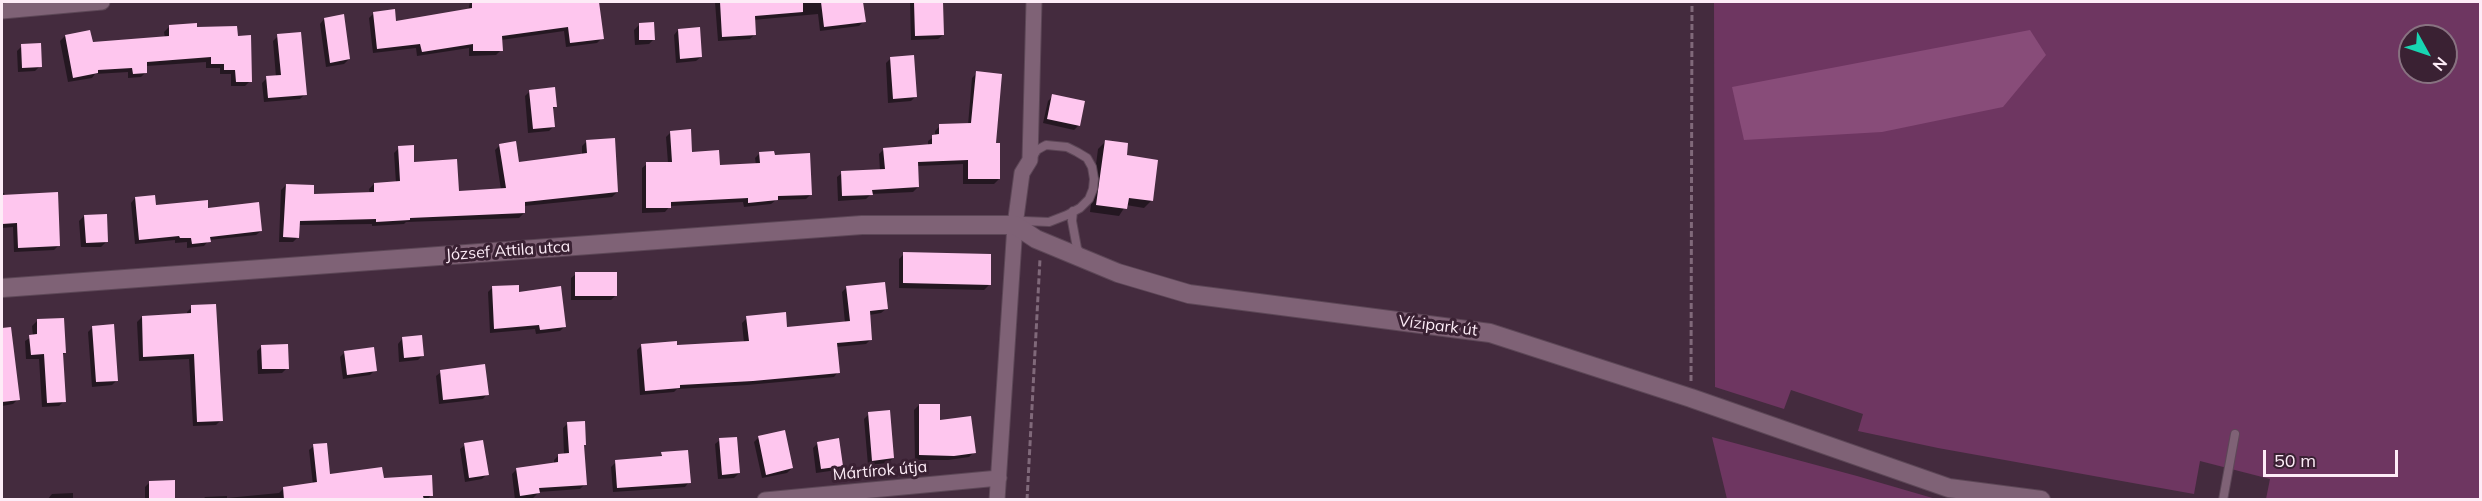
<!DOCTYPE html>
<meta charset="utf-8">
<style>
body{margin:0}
#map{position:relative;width:2482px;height:501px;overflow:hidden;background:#442b3e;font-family:Mulish,sans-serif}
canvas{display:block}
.frame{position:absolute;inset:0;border:3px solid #fdecf7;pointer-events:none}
.north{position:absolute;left:2398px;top:24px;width:60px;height:60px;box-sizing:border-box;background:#3a2133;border:2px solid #887281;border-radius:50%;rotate:130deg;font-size:16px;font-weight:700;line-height:24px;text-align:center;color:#fdecf7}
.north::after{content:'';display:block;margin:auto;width:21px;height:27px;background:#18d5b2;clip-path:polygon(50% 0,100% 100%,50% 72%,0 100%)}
.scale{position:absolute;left:2263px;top:450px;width:135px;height:27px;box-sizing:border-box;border:3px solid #fdecf7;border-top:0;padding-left:8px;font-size:18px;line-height:21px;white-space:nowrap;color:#fdecf7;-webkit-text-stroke:4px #3a2133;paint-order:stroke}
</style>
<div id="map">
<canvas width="2482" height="501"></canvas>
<div class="frame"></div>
<div class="north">N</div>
<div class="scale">50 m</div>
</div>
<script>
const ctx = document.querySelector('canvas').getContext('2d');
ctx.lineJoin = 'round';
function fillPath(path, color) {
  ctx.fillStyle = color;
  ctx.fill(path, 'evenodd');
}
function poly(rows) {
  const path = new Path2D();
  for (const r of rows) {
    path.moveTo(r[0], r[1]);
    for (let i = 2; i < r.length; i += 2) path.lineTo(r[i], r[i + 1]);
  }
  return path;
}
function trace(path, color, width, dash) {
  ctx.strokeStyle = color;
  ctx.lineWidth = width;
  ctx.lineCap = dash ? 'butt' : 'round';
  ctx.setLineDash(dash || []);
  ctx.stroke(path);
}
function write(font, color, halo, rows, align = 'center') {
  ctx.font = font + ' Mulish,sans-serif';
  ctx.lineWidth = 6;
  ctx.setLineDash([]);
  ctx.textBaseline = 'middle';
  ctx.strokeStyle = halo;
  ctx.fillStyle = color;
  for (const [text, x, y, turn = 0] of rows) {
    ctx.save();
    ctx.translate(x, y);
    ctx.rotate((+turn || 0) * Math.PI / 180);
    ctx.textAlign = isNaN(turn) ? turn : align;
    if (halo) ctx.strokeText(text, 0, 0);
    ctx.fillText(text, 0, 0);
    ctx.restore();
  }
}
const green = poly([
 [1714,2,2480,2,2480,499,2266,499,2270,479,2200,461,2194,494,1938,448,1858,431,1863,414,1791,390,1784,409,1715,387],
 [2410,36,2446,36,2446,72,2410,72],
 [1712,437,1857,476,1936,499,1727,499]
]);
const forest = poly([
 [2030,30,2046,55,2003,107,1882,132,1744,140,1732,87]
]);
const shadow = poly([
 [470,2,598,2,602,38,597,43,566,47,564,31,501,40,501,50,496,55,469,56,469,48,417,56,416,48,373,53,369,18,374,13,395,23,468,11],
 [715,2,862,2,864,21,859,26,820,31,818,14,753,20,755,34,750,39,718,41],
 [910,2,942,2,943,35,938,39,911,40],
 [324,19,349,59,344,64,326,67,320,24],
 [639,25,654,39,649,44,635,45,634,30],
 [169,27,196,29,236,37,250,81,245,86,231,86,231,74,220,74,220,68,206,68,206,62,146,66,146,72,141,77,128,78,128,72,95,74,92,78,68,82,60,41,65,36,91,43,165,38,164,32],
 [678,30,701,57,696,61,676,63,674,35],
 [278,36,305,94,300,99,264,102,262,83,267,78,276,77,273,41],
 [22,46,40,66,35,71,18,72,17,51],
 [891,58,916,96,911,101,888,103,886,63],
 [977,73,994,144,999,179,994,184,963,184,963,164,916,166,918,187,913,192,871,194,866,199,838,201,837,177,842,173,880,171,879,154,884,149,928,146,928,141,935,136,935,131,940,126,968,125,972,78],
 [530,91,556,106,552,110,554,126,549,131,528,133,525,96],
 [1053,96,1079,125,1074,130,1043,123,1048,101],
 [671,132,691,153,719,167,756,165,755,158,760,153,773,156,811,194,806,199,776,200,771,204,744,207,743,202,670,206,665,212,642,213,642,168,647,164,668,163,666,137],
 [587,141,617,192,612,197,524,206,524,213,519,218,406,222,404,224,372,226,372,224,298,225,298,237,293,242,279,242,281,190,286,185,312,195,370,194,369,189,374,184,396,183,394,153,399,148,413,163,457,192,501,190,495,150,500,145,517,163,582,155,582,146],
 [1105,142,1125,157,1152,200,1144,208,1126,205,1119,216,1090,212,1098,149],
 [2,193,4,193,5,196,59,245,54,250,14,252,13,227,2,228],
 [135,198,155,206,261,231,256,235,209,240,204,246,187,248,187,242,175,243,175,240,135,244,131,203],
 [84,216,106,242,101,247,81,247,79,221],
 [904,254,989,285,984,290,899,288,899,259],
 [576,274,616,295,611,300,571,300,571,278],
 [493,287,517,294,565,326,560,331,536,334,535,329,490,333,488,292],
 [847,287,886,309,881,313,869,315,871,339,866,344,836,347,838,372,834,377,747,385,677,389,674,392,640,395,637,350,642,345,676,347,744,343,742,323,747,318,786,329,845,323,842,292],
 [192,307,221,420,216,425,193,426,189,359,139,361,137,322,142,317,187,315,187,312],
 [37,321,65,353,61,356,64,401,59,406,42,407,39,359,26,359,25,341,33,336,32,326],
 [93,327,117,380,112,385,92,387,88,332],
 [402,339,423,355,418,360,399,362,398,344],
 [262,346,287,368,282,373,258,374,257,351],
 [345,352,375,370,370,375,343,379,340,357],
 [13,353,18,399,13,404,2,406,2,355],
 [441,372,487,394,483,399,439,404,436,376],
 [919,405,974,452,969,457,948,460,915,460,914,410],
 [869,414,893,458,888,463,868,465,864,419],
 [568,423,584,445,582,447,585,484,580,489,539,492,533,498,515,500,512,474,517,469,554,464,554,460,558,456,564,455,563,428],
 [759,437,792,468,787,473,762,478,754,442],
 [720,440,739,473,734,478,718,479,715,444],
 [818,443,842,466,837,470,816,473,813,448],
 [465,445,487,474,482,479,465,482,460,449],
 [314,446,329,475,382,479,431,495,427,500,203,500,205,497,227,496,227,498,279,493,284,488,313,485,309,450],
 [662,454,689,482,685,487,613,492,611,467,616,462,658,458],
 [150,482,174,500,145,500,145,487],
 [73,493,73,500,47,500,52,494]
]);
const building = poly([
 [472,2,599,2,604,39,570,43,568,27,502,36,503,51,473,51,473,44,422,52,420,44,377,49,373,12,395,9,396,21,472,8],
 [720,2,803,2,803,12,755,16,756,35,722,37],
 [821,2,863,2,866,22,824,27],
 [914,2,943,2,944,35,915,36],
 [344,14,350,59,330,63,324,18],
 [654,22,655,40,639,40,639,23],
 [197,23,197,27,237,26,238,36,251,35,252,82,236,82,235,70,224,70,224,64,211,64,211,57,147,62,147,73,133,74,132,68,98,70,98,73,73,78,65,35,90,30,93,42,169,36,169,25],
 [700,27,702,57,680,59,678,29],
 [301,32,307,95,268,98,266,76,281,75,277,34],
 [41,43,42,67,22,68,21,44],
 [914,55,917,97,893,99,890,57],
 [976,71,1002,74,996,143,1000,143,1000,179,968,179,968,160,918,162,919,187,872,190,873,195,842,196,841,171,885,169,883,148,932,144,932,135,939,134,939,124,971,123],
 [555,87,557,107,553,107,555,127,533,129,529,90],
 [1052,94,1085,101,1080,126,1047,119],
 [691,129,692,152,719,150,720,165,760,163,759,152,774,151,775,155,810,153,812,195,778,196,778,200,748,203,748,198,671,202,671,208,646,208,646,162,672,162,670,131],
 [615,138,618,192,525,202,525,213,410,218,410,220,376,222,376,219,300,221,299,238,283,237,286,184,314,185,314,194,374,192,374,183,400,181,398,146,414,145,414,162,457,159,459,191,506,188,499,144,516,141,519,162,587,153,586,140],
 [1105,140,1128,143,1127,155,1158,160,1153,201,1129,198,1127,209,1096,205],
 [58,192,60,246,18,248,17,223,2,224,2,195],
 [155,195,156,205,208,200,208,208,259,202,262,231,210,237,211,242,192,244,191,238,180,238,179,236,139,240,135,197],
 [107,214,108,242,86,243,84,215],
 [903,252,991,254,991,285,903,283],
 [575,272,617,272,617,296,575,296],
 [885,282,888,309,870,311,872,340,837,343,840,373,753,381,680,385,680,388,645,391,641,344,677,341,677,345,749,341,746,316,786,312,787,327,850,321,846,286],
 [519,285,519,292,561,286,566,327,540,330,539,325,494,329,492,286],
 [216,304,223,421,197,422,194,354,143,357,142,316,191,313,191,305],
 [64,318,66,353,63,353,66,402,47,403,44,354,31,355,29,335,37,334,37,319],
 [114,324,118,381,96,382,92,326],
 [11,327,20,400,2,402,2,328],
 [422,335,424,356,404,358,402,337],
 [288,344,289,369,262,369,261,345],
 [374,347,377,371,347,375,344,351],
 [485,364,489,395,443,400,440,370],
 [919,404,940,404,940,420,971,416,976,453,954,456,919,455],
 [890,410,894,458,872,461,868,412],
 [585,421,586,445,584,445,587,485,539,488,540,493,520,496,516,468,558,462,558,454,569,453,567,422],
 [785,430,793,468,766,475,758,436],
 [737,437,740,473,722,475,719,438],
 [839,438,843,466,821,469,817,442],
 [483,440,489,475,469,478,464,443],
 [327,443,330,474,382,467,384,478,432,475,433,496,423,496,424,500,284,500,283,487,317,482,313,444],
 [688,450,691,483,617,488,615,460,662,456,661,452],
 [175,480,175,500,149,500,149,481]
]);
const path = poly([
 [1691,381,1692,2],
 [1027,500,1040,259]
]);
const service = poly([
 [1073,211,1072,221,1077,248,1081,255],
 [1017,224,1024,221,1049,222,1067,215,1080,208,1089,199,1093,189,1094,179,1092,167,1087,158,1077,152,1067,147,1046,145,1037,150,1032,158],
 [2223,500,2235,434]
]);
const minor = poly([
 [2,11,102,2],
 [765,500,999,478],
 [997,500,1015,225,1022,173,1030,160,1034,2]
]);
const tertiary = poly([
 [2,288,862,225,1015,225,1036,239,1118,273,1189,294,1490,333,1691,398,1949,488,2041,500]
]);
const streetNames = [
 ["József Attila utca",508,251,-4],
 ["Vízipark út",1438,326,7],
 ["Mártírok útja",880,471,-5]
];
fillPath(green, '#6e3661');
fillPath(forest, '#884c79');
fillPath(shadow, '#0007');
fillPath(building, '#fec6ee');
trace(service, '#5d4757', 10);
trace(minor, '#5d4757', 17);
trace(tertiary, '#5d4757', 20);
trace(path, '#80697a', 3, [6, 3]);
trace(service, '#7f6276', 8);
trace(minor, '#7f6276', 15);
trace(tertiary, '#7f6276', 18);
write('16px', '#fdecf7', '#3a2133', streetNames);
</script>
